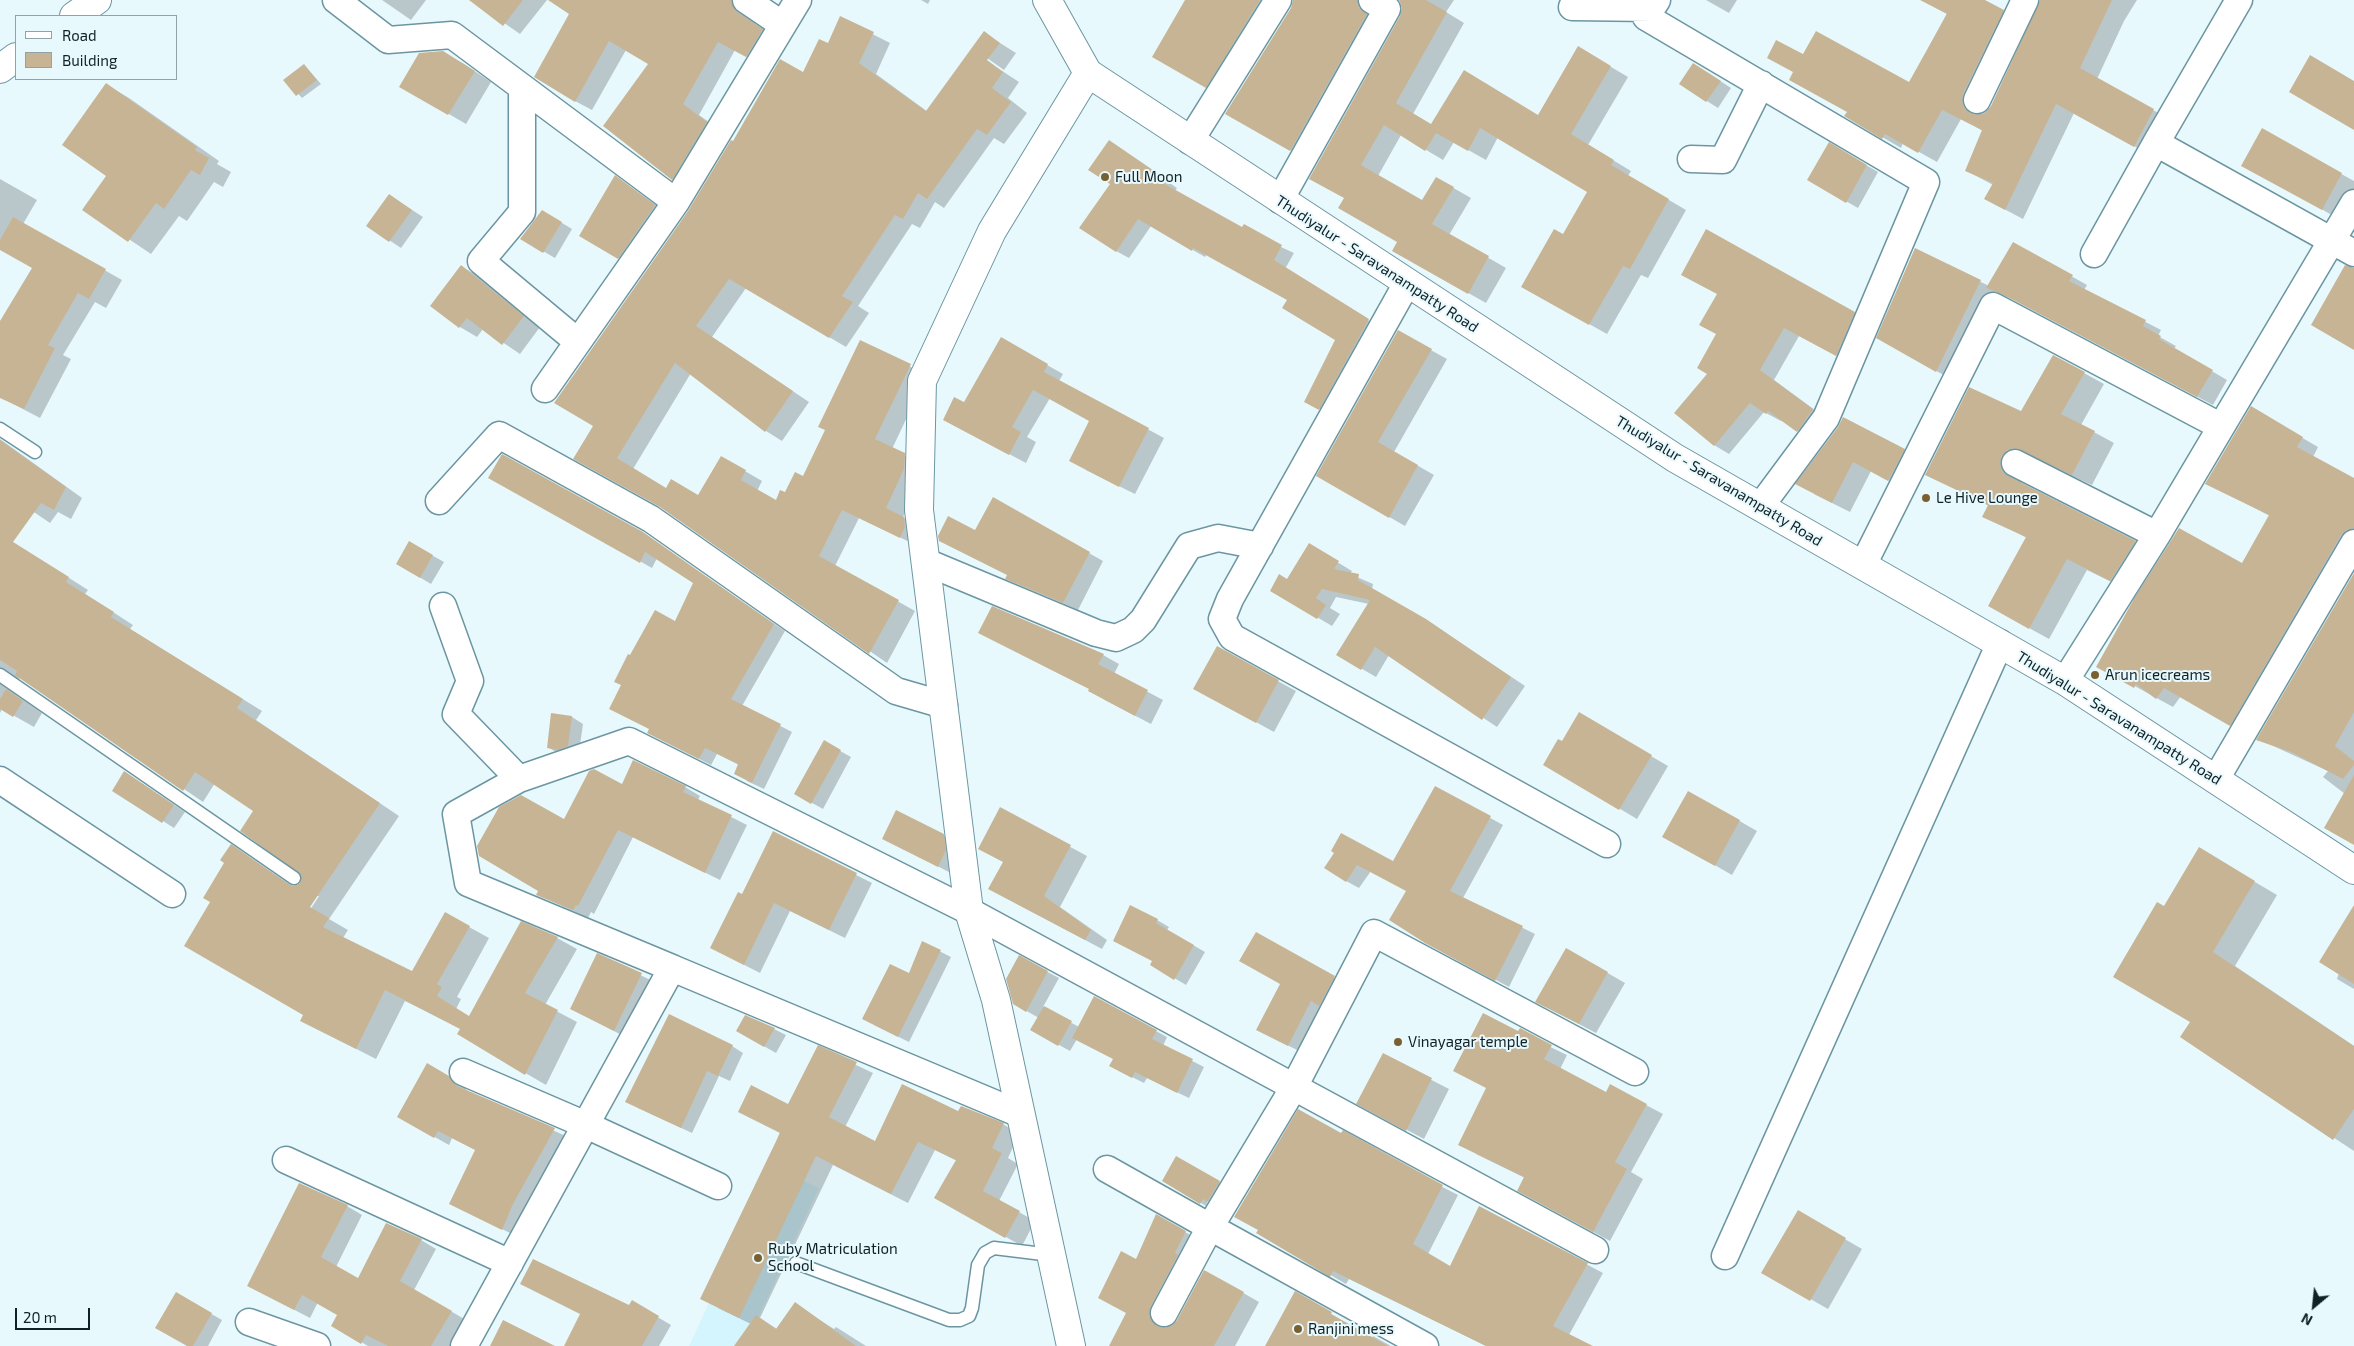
<!DOCTYPE html>
<style>
body{margin:0}
#map{position:relative;width:2354px;height:1346px;overflow:hidden;background:#e8f9fe;font-family:"Exo 2",sans-serif}
canvas{display:block}
.legend{position:absolute;left:15px;top:15px;width:162px;height:65px;box-sizing:border-box;background:#e8f9fe;border:1px solid #92a3a7;margin:0;padding:6px 9px;list-style:none;font-size:15px;color:#102125}
.legend li{display:flex;align-items:center;gap:10px;height:25px}
.legend b{width:25px;border:1px solid #92a3a7}
.north{position:absolute;left:2289px;top:1281px;width:50px;height:50px;-webkit-text-stroke:4px #e8f9fe;paint-order:stroke;rotate:208deg;font-size:14px;font-weight:700;line-height:20px;text-align:center;color:#102125}
.north::after{content:'';display:block;margin:auto;width:18px;height:22px;background:#102125;clip-path:polygon(50% 0,100% 100%,50% 72%,0 100%)}
.scale{position:absolute;left:15px;top:1308px;width:75px;height:22px;box-sizing:border-box;border:2px solid #102125;border-top:0;padding-left:6px;font-size:15px;line-height:18px;white-space:nowrap;color:#102125;-webkit-text-stroke:4px #e8f9fe;paint-order:stroke}
</style>
<div id="map">
<canvas width="2354" height="1346"></canvas>
<ul class="legend">
<li><b style="height:6px;background:#fff"></b>Road</li>
<li><b style="height:14px;background:#c7b494"></b>Building</li>
</ul>
<div class="north">N</div>
<div class="scale">20 m</div>
</div>
<script>
const ctx = document.querySelector('canvas').getContext('2d');
ctx.lineJoin = 'round';
function fillPath(path, color) {
  ctx.fillStyle = color;
  ctx.fill(path, 'evenodd');
}
function poly(rows) {
  const path = new Path2D();
  for (const r of rows) {
    path.moveTo(r[0], r[1]);
    for (let i = 2; i < r.length; i += 2) path.lineTo(r[i], r[i + 1]);
  }
  return path;
}
function trace(path, color, width, dash) {
  ctx.strokeStyle = color;
  ctx.lineWidth = width;
  ctx.lineCap = dash ? 'butt' : 'round';
  ctx.setLineDash(dash || []);
  ctx.stroke(path);
}
function write(font, color, halo, rows, align = 'center') {
  ctx.font = font + ' "Exo 2",sans-serif';
  ctx.lineWidth = 4;
  ctx.setLineDash([]);
  ctx.textBaseline = 'middle';
  ctx.strokeStyle = halo;
  ctx.fillStyle = color;
  for (const [text, x, y, turn = 0] of rows) {
    ctx.save();
    ctx.translate(x, y);
    ctx.rotate((+turn || 0) * Math.PI / 180);
    ctx.textAlign = isNaN(turn) ? turn : align;
    if (halo) ctx.strokeText(text, 0, 0);
    ctx.fillText(text, 0, 0);
    ctx.restore();
  }
}
const built = poly([
 [773,1166,819,1188,754,1327,795,1346,689,1346]
]);
const shadow = poly([
 [382,0,426,0,411,20],
 [471,0,547,0,520,34],
 [550,0,745,0,754,23,778,40,763,66,735,50,699,115,723,132,689,188,672,179,650,64,626,50,592,110,575,101,571,14],
 [921,0,930,0,928,4],
 [1187,0,1292,0,1228,99,1154,56],
 [1294,0,1386,0,1313,163,1226,113,1292,8],
 [1405,0,1454,0,1446,12,1464,23,1413,114,1431,125,1539,116,1579,48,1628,77,1588,145,1631,171,1628,176,1686,210,1648,278,1641,275,1607,334,1523,287,1563,236,1589,192,1498,137,1486,160,1454,142,1443,160,1401,135,1378,176,1423,202,1436,178,1471,198,1449,235,1506,268,1486,303,1394,251,1399,242,1346,198],
 [1706,0,1737,0,1729,13],
 [1954,0,1982,0,2021,21,1981,104,1981,115,1992,107,2040,0,2137,0,2124,21,2097,79,2171,120,2152,156,2074,113,2023,219,2004,209,1993,185,1967,171,1983,131,1961,119,1937,162,1903,143,1901,148,1846,116,1848,112,1804,56,1909,84],
 [841,18,890,43,876,74,928,112,984,33,1016,53,1004,70,987,58,987,61,1019,82,1008,98,1027,113,1004,144,994,138,944,208,935,202,920,228,912,224,858,306,869,313,846,347,746,288,712,337,809,402,782,441,766,431,691,373,633,469,667,489,699,497,721,457,762,481,757,491,776,502,804,477,826,430,860,342,927,375,892,449,921,464,921,479,903,517,921,528,918,546,859,518,835,566,915,611,887,663,663,508,592,468,594,425,689,211,733,142,803,74,828,45],
 [461,62,491,82,466,124,401,86],
 [304,65,321,84,302,98,285,80],
 [1705,71,1731,88,1718,108,1680,84],
 [107,85,129,98,219,161,217,164,231,172,223,187,214,182,187,221,179,216,151,254,84,209,108,176],
 [2262,130,2354,181,2354,192,2339,219,2260,175],
 [1830,144,1878,172,1858,208,1809,180],
 [1121,149,1177,188,1175,191,1242,229,1294,253,1285,269,1381,328,1332,416,1306,401,1337,339,1289,300,1207,254,1205,257,1151,226,1129,258,1116,251,1111,184],
 [616,177,672,216,636,268,581,236],
 [0,179,37,200,23,224,122,280,106,308,95,302,63,355,71,359,40,418,0,397,0,322,34,267,0,248],
 [389,195,423,217,401,248,368,226],
 [542,211,572,229,555,258,522,239],
 [1707,230,1869,321,1851,363,1799,336,1774,380,1827,419,1812,439,1782,420,1781,421,1764,412,1729,454,1714,445,1709,374,1718,334,1718,294],
 [2013,243,2087,285,2084,290,2161,330,2158,336,2176,346,2174,349,2227,380,2213,405,2017,301,1995,292,1952,380,1878,337,1915,249,1989,286],
 [461,266,478,276,540,327,520,354,483,329,477,337,460,327],
 [1398,332,1447,359,1394,452,1434,475,1405,526,1318,476],
 [1001,339,1063,374,1059,381,1164,438,1135,494,1086,470,1091,421,1050,398,1027,437,1036,442,1026,463,960,428,964,404],
 [2084,373,2104,384,2081,425,2114,443,2092,485,2035,459,2019,476,2022,484,2154,553,2130,591,2087,570,2049,639,2009,617,2027,538,1984,516,1989,506,1927,474],
 [2251,408,2318,447,2313,457,2354,479,2354,549,2246,734,2181,696,2173,707,2098,666,2242,565,2270,516,2206,483],
 [1839,428,1904,450,1921,460,1906,490,1871,471,1850,512,1814,494],
 [0,439,82,498,71,519,58,512,50,523,0,489],
 [490,477,642,533,785,631,742,706,792,732,764,789,747,781,739,765,717,754,711,765,660,739,650,729,622,685,631,656,675,623,695,583,657,558,652,568],
 [993,499,1103,561,1078,610,1007,578,1008,575,975,531],
 [0,534,88,590,85,594,133,625,130,629,262,711,256,720,399,816,329,919,348,930,343,938,412,973,469,927,489,938,457,997,461,999,456,1009,470,1017,557,938,577,949,545,1005,577,1022,546,1085,458,1034,461,1029,405,1001,376,1059,302,1021,305,1015,212,902,231,846,294,887,302,884,302,874,255,810,215,783,203,802,21,678,13,681,11,687,15,694,42,713,34,727,2,709,0,713],
 [316,896,319,896,308,913,306,912],
 [410,543,444,562,431,584,397,564],
 [1309,545,1352,571,1350,574,1373,584,1372,590,1440,629,1525,686,1497,727,1389,655,1376,677,1338,655,1369,604,1336,597,1330,608,1340,614,1332,626,1271,590,1288,580],
 [2354,575,2354,844,2345,794,2323,777,2328,771,2258,739],
 [995,641,1103,655,1119,664,1114,674,1163,700,1151,724,1105,700,1091,689],
 [1217,648,1296,691,1274,732,1212,698],
 [552,714,572,717,583,724,579,752,559,754,548,747],
 [1579,714,1668,766,1637,819,1545,764,1563,743],
 [824,742,851,757,823,809,796,794],
 [125,772,185,812,174,828,114,790],
 [622,785,685,787,700,796,698,800,747,825,720,880,633,837,594,914,591,912,588,918,538,895,565,821],
 [1436,788,1503,825,1463,898,1535,934,1509,987,1440,950,1407,891,1371,871,1359,888,1346,881,1336,852,1394,863],
 [1689,792,1757,831,1732,875,1664,836],
 [1000,809,1087,856,1060,907,1107,940,1102,949,1006,898],
 [773,833,872,883,845,938,790,911,760,973,711,948,743,896],
 [943,835,955,842,957,857,949,872,895,845],
 [2199,849,2277,895,2235,966,2354,1046,2354,1151,2181,1037,2192,1021,2164,907],
 [1157,920,1169,927,1167,930,1205,952,1186,985,1151,964,1153,961,1126,947],
 [2354,923,2354,989,2337,979],
 [1256,934,1349,986,1303,1053,1273,1038,1281,983],
 [923,943,951,957,909,1042,874,1025,910,975],
 [1566,949,1625,983,1596,1033,1554,1011],
 [598,955,659,984,631,1040,572,1009],
 [1019,957,1059,978,1043,1007,1079,1027,1156,1031,1167,1037,1163,1046,1204,1067,1189,1098,1147,1078,1144,1083,1122,1072,1114,1059,1077,1039,1070,1051,1032,1030,1039,1018,1014,1004],
 [774,1029,786,1035,776,1053,737,1031],
 [1519,1032,1567,1055,1560,1069,1607,1094,1646,1105,1663,1114,1631,1172,1643,1179,1610,1241,1535,1200,1525,1178,1476,1154],
 [732,1046,743,1053,730,1081,719,1076,692,1133,638,1108],
 [818,1047,873,1073,845,1127,875,1143,959,1112,1003,1124,1019,1134,1008,1158,1018,1164,999,1201,1035,1221,1022,1246,936,1198,957,1161,935,1150,908,1203,833,1165,760,1318,777,1329,795,1304,834,1329,836,1327,866,1346,747,1346,751,1324,718,1308,789,1106],
 [1383,1055,1449,1089,1424,1139,1375,1113],
 [427,1065,463,1085,468,1092,568,1137,516,1236,451,1204,476,1150,452,1138,449,1145,399,1117],
 [1342,1135,1458,1195,1428,1254,1451,1268,1480,1208,1603,1273,1569,1335,1582,1346,1486,1346,1349,1279,1346,1284,1258,1233],
 [1176,1158,1224,1185,1213,1204,1208,1201,1206,1206,1164,1181],
 [347,1206,362,1215,336,1267,358,1279,421,1240,436,1249,414,1290,466,1320,451,1346,368,1346,332,1325,339,1314,318,1302,310,1318,264,1294],
 [1798,1212,1862,1249,1828,1309,1763,1272],
 [1157,1216,1201,1241,1164,1324,1166,1329,1178,1321,1205,1271,1259,1302,1235,1346,1111,1346,1128,1313,1136,1260],
 [595,1289,629,1306,632,1302,671,1325,659,1346,566,1346],
 [176,1294,222,1320,208,1346,189,1346],
 [1314,1304,1372,1338,1373,1336,1391,1346,1266,1346]
]);
const building = poly([
 [469,0,523,0,503,26],
 [548,0,731,0,737,12,763,29,746,57,718,42,683,104,707,122,672,180,603,126,648,64,609,41,575,102,534,77,569,14],
 [1185,0,1260,0,1206,88,1152,57],
 [1293,0,1357,0,1359,8,1367,14,1290,151,1225,114,1291,8],
 [1399,0,1426,0,1447,12,1396,103,1431,124,1464,70,1538,115,1578,46,1611,66,1571,134,1614,160,1611,165,1669,199,1630,269,1623,266,1589,325,1521,287,1554,229,1563,234,1587,192,1480,128,1468,151,1436,133,1425,151,1384,125,1361,165,1422,200,1436,177,1454,187,1432,224,1489,256,1468,294,1392,251,1397,242,1338,208,1344,198,1309,179,1400,16,1402,8],
 [1920,0,1985,0,2004,10,1963,94,1962,101,1964,108,1970,113,1978,115,1985,113,1991,106,2040,0,2112,0,2080,68,2154,109,2134,147,2056,104,2005,210,1984,199,1993,183,1965,171,1982,130,1942,110,1918,153,1885,134,1882,139,1844,116,1847,112,1789,80,1793,72,1767,58,1776,40,1803,54,1816,31,1909,82,1947,14],
 [840,16,874,32,859,63,926,111,984,31,1000,43,987,60,1003,72,992,88,1011,102,987,135,977,129,927,199,918,193,903,219,895,215,842,296,853,302,829,338,729,279,696,326,793,391,765,432,675,363,617,458,666,488,671,479,698,495,721,456,746,470,741,480,776,500,780,490,785,492,795,472,803,476,825,430,818,427,860,340,911,364,875,439,905,453,904,469,886,508,904,517,905,527,900,538,842,510,819,556,899,600,869,654,660,507,573,459,593,426,554,403,688,211,731,140,733,141,780,59,803,72,819,39,828,43],
 [443,51,475,71,448,115,399,87,419,53],
 [2310,55,2354,81,2354,130,2289,92],
 [1693,63,1721,81,1706,102,1679,84],
 [304,64,317,80,296,96,283,80],
 [106,83,197,147,195,150,209,158,200,175,191,170,164,209,156,203,128,242,82,210,106,176,62,145],
 [2262,128,2342,173,2322,210,2241,166],
 [1109,140,1166,179,1163,183,1242,227,1244,224,1282,245,1274,260,1369,319,1319,410,1304,402,1335,340,1282,308,1287,300,1193,248,1192,251,1138,219,1116,252,1079,228,1110,184,1088,170],
 [1829,142,1867,165,1846,203,1807,180],
 [615,175,655,205,618,259,579,236],
 [389,194,412,210,389,242,366,226],
 [542,210,562,222,543,253,520,239],
 [13,217,106,269,89,299,78,293,48,345,55,348,24,409,0,398,0,321,32,268,0,250,0,240],
 [1706,229,1855,312,1836,356,1784,328,1760,370,1813,409,1797,432,1768,411,1766,414,1750,403,1714,446,1674,413,1707,374,1697,368,1716,334,1699,325,1717,294,1681,275],
 [2013,242,2073,275,2069,281,2146,320,2143,326,2161,336,2159,339,2213,370,2197,397,2000,293,1986,288],
 [1915,248,1981,280,1936,372,1876,338],
 [461,265,524,316,502,345,467,318,459,328,430,306],
 [2345,265,2354,268,2354,350,2311,325],
 [1398,330,1432,349,1378,442,1418,465,1389,518,1316,476],
 [1001,337,1048,364,1044,372,1149,428,1119,487,1069,461,1089,421,1033,390,1012,427,1021,432,1009,455,943,420,954,397,964,402],
 [2053,355,2085,372,2061,414,2095,431,2072,475,2015,448,2007,450,2002,456,2000,463,2002,471,2008,476,2136,541,2110,581,2067,559,2029,629,1988,606,2026,537,1982,517,1988,505,1925,475,1969,387,2021,411],
 [2251,406,2303,437,2297,447,2354,478,2354,528,2346,530,2341,535,2230,726,2164,688,2156,699,2136,684,2134,688,2096,667,2135,597,2179,528,2242,563,2269,515,2205,484],
 [1843,417,1905,449,1888,481,1853,462,1832,503,1795,484,1838,427],
 [0,440,66,487,54,510,41,503,13,542,69,577,66,582,114,612,111,617,243,699,237,708,380,803,310,907,329,918,323,927,412,971,445,912,470,926,437,984,442,987,437,996,469,1016,521,921,558,937,525,993,558,1010,525,1075,457,1034,460,1029,385,990,356,1049,300,1021,303,1015,184,946,210,902,203,898,224,863,220,860,231,844,290,885,294,886,300,883,301,875,240,831,253,811,195,772,183,791,15,675,17,671,0,660],
 [502,454,643,532,774,624,731,699,781,724,752,783,734,774,738,764,705,748,699,759,647,733,649,729,609,709,621,685,614,682,628,654,630,655,655,610,675,621,693,583,645,552,640,563,488,478],
 [993,497,1090,552,1063,603,1005,579,1007,575,939,541,938,536,948,516,975,530],
 [409,541,433,555,420,578,396,564],
 [1309,543,1339,561,1334,569,1359,574,1358,580,1426,619,1511,677,1482,720,1375,647,1361,670,1336,655,1370,600,1322,589,1316,598,1326,605,1317,619,1270,591,1279,574,1287,579],
 [2354,573,2354,712,2335,746,2354,761,2354,765,2343,779,2291,752,2256,740],
 [992,606,1104,654,1098,664,1148,690,1135,716,1088,691,1089,689,978,633],
 [1217,646,1279,680,1256,723,1193,689],
 [6,689,23,701,13,717,0,709,0,699],
 [1579,712,1652,755,1619,810,1543,765,1558,739,1562,741],
 [551,713,572,716,568,746,558,750,547,748],
 [824,740,841,750,811,804,794,794],
 [633,760,686,786,683,792,732,815,705,873,618,830,578,906,576,905,573,910,536,895,538,891,479,856,477,846,499,807,521,795,564,819,589,771,594,769,622,784],
 [124,771,174,805,162,823,112,791],
 [2354,775,2354,845,2324,828],
 [1435,786,1491,816,1450,891,1523,926,1495,981,1425,943,1389,920,1406,891,1357,865,1346,882,1324,868,1334,853,1331,851,1341,833,1393,861],
 [1688,791,1740,820,1715,866,1662,837],
 [1000,807,1071,845,1044,896,1091,930,1085,940,988,889,1003,862,978,849],
 [896,810,944,834,946,850,938,867,882,839],
 [773,831,857,873,829,930,774,903,744,965,710,948,738,892,742,894],
 [2199,847,2255,881,2213,952,2354,1046,2354,1109,2333,1140,2180,1037,2190,1022,2113,977,2157,902,2164,906],
 [1130,905,1158,919,1156,923,1194,945,1174,980,1150,965,1152,961,1113,941],
 [2354,905,2354,984,2319,962],
 [1256,932,1335,976,1319,1006,1311,1001,1288,1046,1256,1030,1280,984,1239,961],
 [922,941,941,950,898,1037,862,1019,890,964,909,973],
 [1566,948,1608,972,1579,1024,1535,1002],
 [597,953,642,973,614,1031,570,1009],
 [1019,955,1048,971,1026,1012,1013,1004,1006,979],
 [1094,996,1157,1030,1152,1039,1193,1059,1177,1093,1135,1072,1132,1078,1109,1066,1113,1059,1072,1038],
 [1044,1006,1072,1021,1058,1046,1030,1030],
 [1483,1013,1518,1031,1520,1028,1552,1045,1544,1059,1606,1092,1610,1084,1647,1104,1615,1162,1627,1169,1593,1232,1517,1191,1524,1177,1458,1145,1486,1088,1453,1071],
 [669,1014,733,1045,718,1076,707,1071,681,1128,625,1102],
 [745,1015,775,1028,764,1047,736,1031],
 [818,1045,857,1062,829,1117,875,1141,902,1084,958,1111,961,1106,1004,1123,992,1148,1002,1153,983,1191,1020,1211,1005,1238,934,1198,956,1160,918,1142,891,1194,816,1156,739,1318,700,1299,780,1133,738,1112,751,1085,788,1104],
 [1383,1053,1432,1078,1406,1131,1356,1104],
 [427,1063,449,1076,457,1086,555,1128,513,1204,502,1230,449,1204,475,1150,438,1131,434,1138,397,1117],
 [1298,1109,1341,1133,1343,1130,1443,1185,1413,1244,1450,1266,1479,1206,1588,1263,1553,1326,1593,1346,1486,1346,1333,1271,1330,1277,1256,1233,1258,1230,1234,1217],
 [1176,1156,1220,1181,1207,1202,1203,1199,1200,1204,1162,1181],
 [299,1183,348,1205,321,1257,358,1278,386,1223,422,1239,400,1281,452,1311,431,1346,388,1346,366,1335,361,1344,331,1326,337,1315,302,1295,294,1310,247,1286],
 [1798,1210,1846,1238,1810,1301,1761,1273],
 [1156,1214,1186,1231,1175,1253,1178,1255,1151,1306,1149,1314,1152,1321,1157,1326,1165,1328,1172,1325,1177,1320,1204,1270,1244,1292,1214,1346,1109,1346,1126,1313,1098,1298,1121,1251,1136,1259],
 [533,1259,629,1305,632,1300,659,1316,642,1346,564,1346,580,1314,520,1284],
 [1295,1291,1332,1312,1331,1314,1388,1346,1265,1346],
 [176,1292,212,1313,193,1346,187,1346,155,1328],
 [795,1302,856,1346,734,1346,756,1315,776,1329],
 [503,1320,555,1346,490,1346]
]);
const lane = poly([
 [0,429,35,452],
 [0,675,294,878],
 [796,1263,949,1320,960,1320,969,1316,972,1308,978,1265,985,1253,994,1248,1051,1255]
]);
const street = poly([
 [336,0,388,40,452,35,676,202],
 [746,0,783,25],
 [1657,0,1646,17,1926,182,1826,418,1760,507],
 [2239,0,2156,143,2354,253],
 [1572,7,1652,8],
 [522,88,522,212,481,261,578,342],
 [1977,100,2025,0],
 [1190,141,1278,0],
 [1691,159,1723,160,1761,84],
 [1280,200,1387,9,1372,0],
 [2094,254,2156,143],
 [1407,283,1230,599,1222,619,1232,637,1607,844],
 [545,389,676,202,798,0],
 [2015,463,2157,535],
 [439,501,499,435,651,519,896,691,944,705],
 [926,562,1096,633,1116,638,1133,630,1143,620,1189,546,1218,538,1260,546],
 [1863,565,1993,306,2220,426],
 [443,606,470,681,456,714,519,779,456,814,468,883,672,968],
 [2065,681,2157,535,2354,203],
 [519,779,629,741,969,911,1294,1087,1210,1227,1425,1346],
 [2216,779,2354,543],
 [0,780,172,894],
 [463,1072,586,1125,718,1186],
 [286,1160,510,1263],
 [1107,1169,1210,1227,1164,1313],
 [1595,1250,1294,1087,1374,933,1635,1072],
 [1725,1256,2000,643],
 [249,1322,317,1346],
 [464,1346,672,968,1020,1114]
]);
const secondary = poly([
 [1047,0,1088,73,1675,458,2065,681,2354,870],
 [1071,1346,996,1000,969,911,919,510,922,381,992,231,1088,73]
]);
const highway = poly([
 [74,16,97,0],
 [0,69,16,57]
]);
const markers = [
 [1105,177,5,"#7a5f31"],
 [1926,498,5,"#7a5f31"],
 [2095,675,5,"#7a5f31"],
 [1398,1042,5,"#7a5f31"],
 [758,1258,5,"#7a5f31"],
 [1298,1329,5,"#7a5f31"]
];
const poiNames = [
 ["Full Moon",1115,177],
 ["Le Hive Lounge",1936,498],
 ["Arun icecreams",2105,675],
 ["Vinayagar temple",1408,1042],
 ["Ruby Matriculation",768,1249],
 ["School",768,1266],
 ["Ranjini mess",1308,1329]
];
const streetNames = [
 ["Thudiyalur - Saravanampatty Road",1377,264,33],
 ["Thudiyalur - Saravanampatty Road",1719,481,31],
 ["Thudiyalur - Saravanampatty Road",2119,718,32]
];
fillPath(built, '#d4f5fd');
fillPath(shadow, '#0003');
fillPath(building, '#c7b494');
trace(lane, '#6b96a1', 15);
trace(street, '#6b96a1', 29);
trace(secondary, '#6b96a1', 30);
trace(highway, '#6b96a1', 30);
trace(lane, '#fff', 12);
trace(street, '#fff', 26);
trace(secondary, '#fff', 28);
trace(highway, '#fff', 28);
for (const [x, y, r, color] of markers) {
  const dot = new Path2D();
  dot.arc(x, y, r, 0, 2 * Math.PI);
  ctx.fillStyle = color;
  ctx.fill(dot);
  trace(dot, '#e8f9fe', 2);
}
write('15px', '#102125', '#e8f9fe', poiNames, 'left');
write('15px', '#102125', '#e8f9fe', streetNames);
</script>
